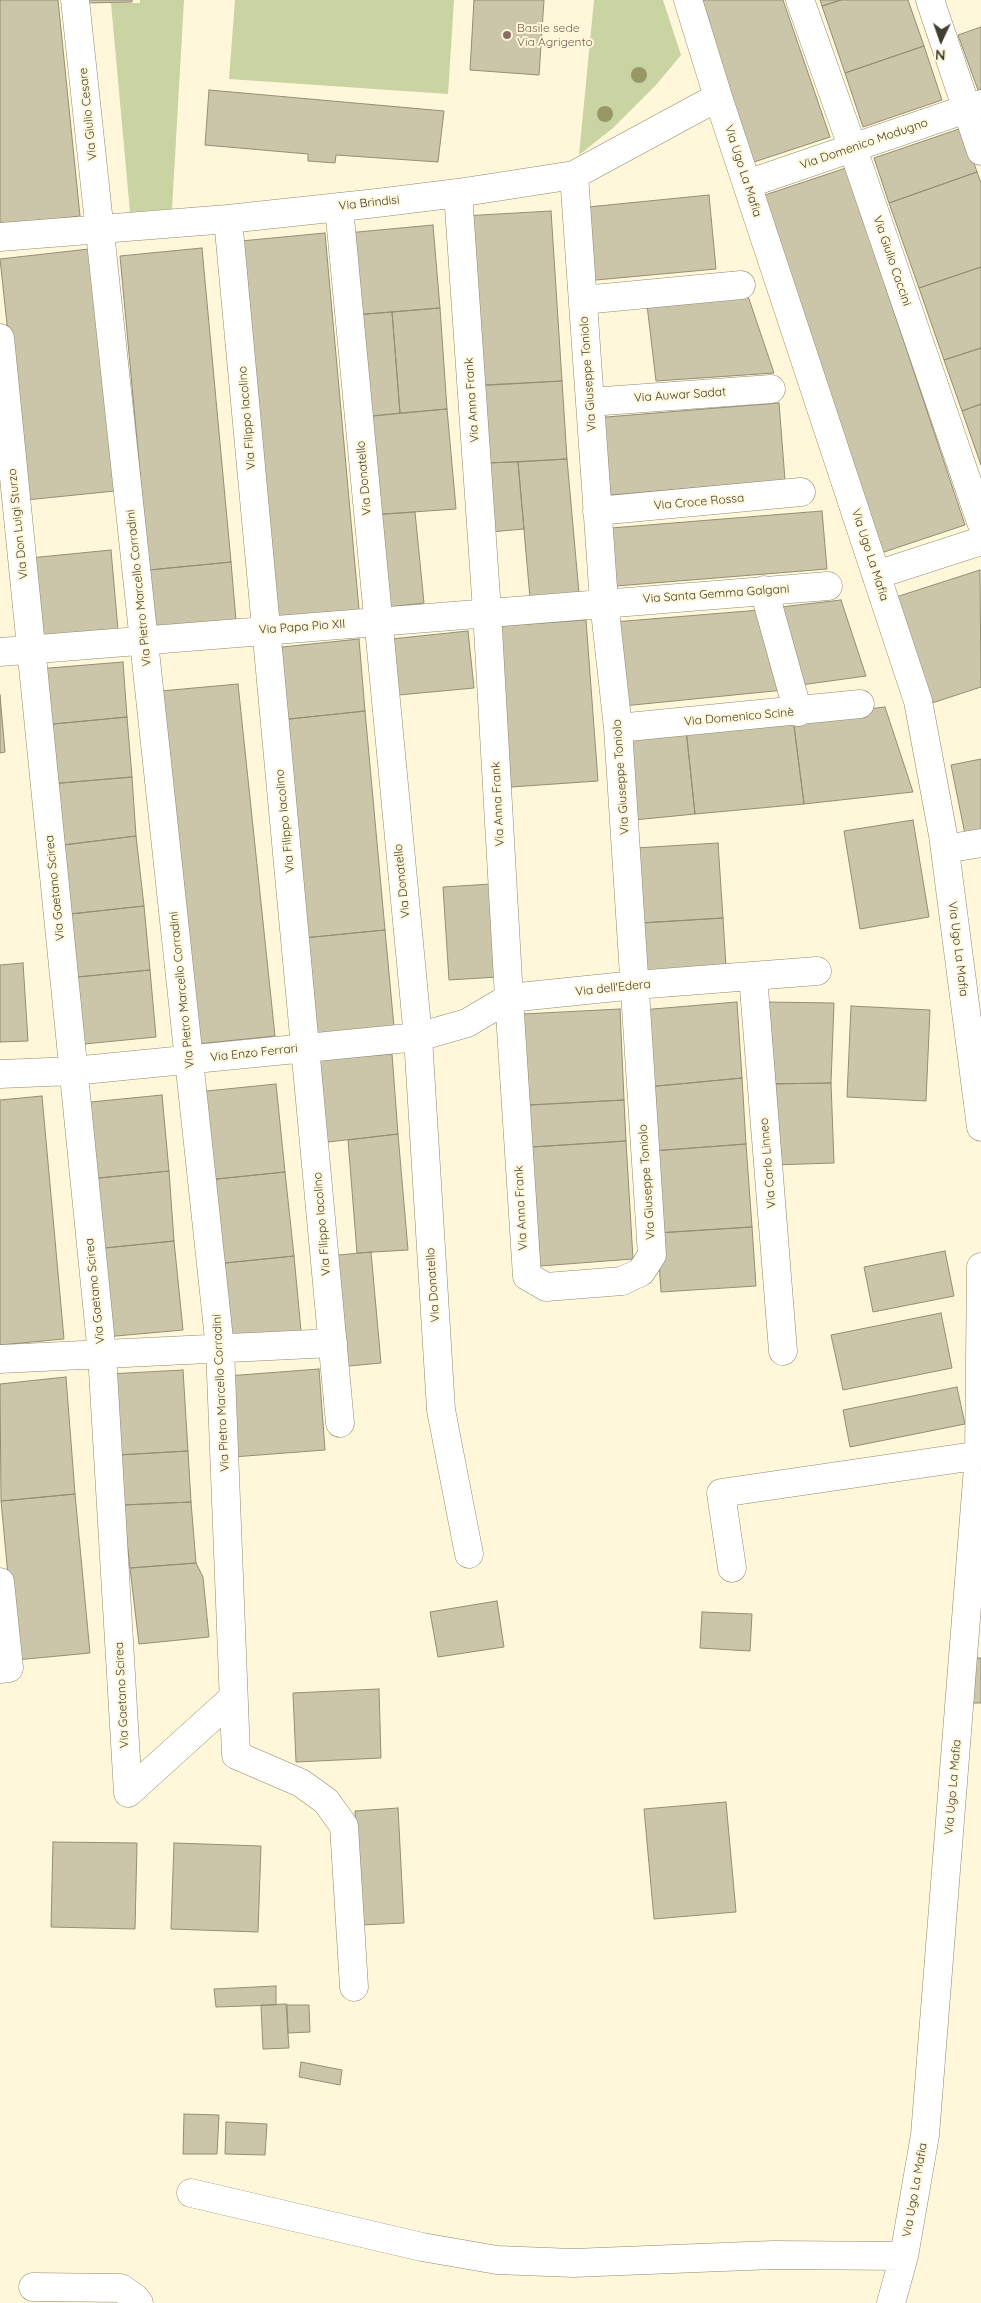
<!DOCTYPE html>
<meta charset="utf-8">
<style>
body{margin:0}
#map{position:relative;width:981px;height:2303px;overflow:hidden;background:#fef7da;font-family:Quicksand,sans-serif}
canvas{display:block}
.north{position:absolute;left:916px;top:15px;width:50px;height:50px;-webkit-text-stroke:4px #fef7da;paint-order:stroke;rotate:183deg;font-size:14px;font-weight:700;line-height:20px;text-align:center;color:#403d32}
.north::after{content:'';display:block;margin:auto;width:18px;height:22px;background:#403d32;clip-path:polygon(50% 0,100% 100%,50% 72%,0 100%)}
</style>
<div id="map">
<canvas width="981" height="2303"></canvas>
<div class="north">N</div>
</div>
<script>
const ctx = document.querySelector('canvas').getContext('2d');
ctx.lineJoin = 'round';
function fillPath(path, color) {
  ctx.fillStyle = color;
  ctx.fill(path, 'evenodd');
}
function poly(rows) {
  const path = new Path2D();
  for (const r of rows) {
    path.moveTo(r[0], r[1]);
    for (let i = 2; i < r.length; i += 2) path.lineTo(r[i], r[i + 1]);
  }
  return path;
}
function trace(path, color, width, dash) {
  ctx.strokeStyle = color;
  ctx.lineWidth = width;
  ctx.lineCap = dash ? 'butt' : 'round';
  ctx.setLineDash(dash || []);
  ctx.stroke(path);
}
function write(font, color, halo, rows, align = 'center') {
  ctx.font = font + ' Quicksand,sans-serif';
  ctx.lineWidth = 4;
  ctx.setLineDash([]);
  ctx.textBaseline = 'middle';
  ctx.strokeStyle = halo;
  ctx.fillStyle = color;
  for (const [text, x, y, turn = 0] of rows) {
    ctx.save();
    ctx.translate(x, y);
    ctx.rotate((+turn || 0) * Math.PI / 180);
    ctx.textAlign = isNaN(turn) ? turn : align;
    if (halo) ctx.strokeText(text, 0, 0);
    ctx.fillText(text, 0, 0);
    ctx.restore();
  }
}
const green = poly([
 [140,0,184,0,172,209,130,212,111,3,140,3],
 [235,0,454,0,448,94,229,79],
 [594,0,663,0,681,55,656,85,613,128,579,155]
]);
const building = poly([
 [0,0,58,0,80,216,0,226,0,0],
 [86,0,132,0,132,2,86,3,86,0],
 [474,0,544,0,539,75,470,70,474,0],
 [700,0,783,0,830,137,754,162,700,0],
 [820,0,841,0,822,6,820,0],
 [841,0,908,0,924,46,845,73,822,6,841,0],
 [981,27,981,89,978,90,958,35,981,27],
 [924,46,942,100,863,127,845,73,924,46],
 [209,90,444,111,438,162,336,155,335,163,308,161,308,154,205,145,209,90],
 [962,128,977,172,889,203,874,158,962,128],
 [846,168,965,525,881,553,762,196,846,168],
 [977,172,981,183,981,267,919,288,889,203,977,172],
 [709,195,716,269,585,281,578,208,709,195],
 [551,211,562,381,474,386,463,216,551,211],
 [433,225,440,308,354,315,347,233,433,225],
 [325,233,359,610,276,618,241,241,325,233],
 [202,248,231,562,149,570,120,256,202,248],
 [89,249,115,491,26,500,0,259,89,249],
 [981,267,981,348,944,360,919,288,981,267],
 [748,296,774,373,656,381,647,305,748,296],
 [440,308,447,409,400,413,392,312,440,308],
 [392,312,400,413,363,417,354,315,392,312],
 [981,348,981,404,962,411,944,360,981,348],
 [562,381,567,459,489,463,483,385,562,381],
 [779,403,785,480,601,496,594,418,779,403],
 [981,404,981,465,962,411,981,404],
 [447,409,456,509,370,515,363,417,447,409],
 [567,459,579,593,530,598,518,462,567,459],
 [518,462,524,529,490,532,483,463,518,462],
 [822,511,827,569,616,586,611,528,822,511],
 [415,512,424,603,379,608,370,515,415,512],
 [111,550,118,630,37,637,30,558,111,550],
 [231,562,236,620,155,627,149,570,231,562],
 [980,570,981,687,932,703,896,597,980,570],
 [841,600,866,676,801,685,781,607,841,600],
 [760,610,784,690,623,706,614,622,760,610],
 [586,620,598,781,511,787,499,626,586,620],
 [468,631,474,688,388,696,382,640,468,631],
 [359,639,365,711,280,720,273,648,359,639],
 [123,662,127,717,43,725,37,669,123,662],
 [238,684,275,1036,197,1044,161,691,238,684],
 [0,695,5,752,0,753,0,695],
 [885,707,913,792,804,804,793,718,885,707],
 [365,711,385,930,303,938,280,720,365,711],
 [127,717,132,777,49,784,43,725,127,717],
 [793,718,804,804,695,814,686,729,793,718],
 [686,729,695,814,634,820,626,734,686,729],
 [981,759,981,837,966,839,951,765,981,759],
 [132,777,136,836,55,846,49,784,132,777],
 [913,820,929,917,860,929,844,831,913,820],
 [136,836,144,906,61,915,55,846,136,836],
 [718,843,723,918,641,923,636,848,718,843],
 [491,884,497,977,449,980,443,887,491,884],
 [144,906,150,970,67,978,61,915,144,906],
 [723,918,726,967,644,972,641,923,723,918],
 [385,930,394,1027,312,1034,303,938,385,930],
 [23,963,28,1041,0,1042,0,965,23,963],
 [150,970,156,1037,74,1045,67,978,150,970],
 [737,1002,742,1078,647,1087,641,1010,737,1002],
 [764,1002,834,1003,831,1083,768,1084,764,1002],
 [851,1006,930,1010,926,1101,847,1097,851,1006],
 [620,1009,624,1100,529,1105,523,1014,620,1009],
 [392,1054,398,1134,319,1143,311,1060,392,1054],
 [742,1078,746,1144,652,1151,647,1087,742,1078],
 [831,1083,834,1163,773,1165,768,1084,831,1083],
 [276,1084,285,1172,207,1180,197,1092,276,1084],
 [162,1095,169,1171,89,1179,81,1103,162,1095],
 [42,1096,64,1339,0,1345,0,1100,42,1096],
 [624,1100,626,1141,532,1147,529,1105,624,1100],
 [398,1134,408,1250,357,1253,348,1140,398,1134],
 [626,1141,633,1259,540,1266,532,1147,626,1141],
 [746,1144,752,1227,657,1233,652,1151,746,1144],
 [169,1171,174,1241,95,1249,89,1179,169,1171],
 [285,1172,294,1256,215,1264,207,1180,285,1172],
 [752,1227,756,1286,661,1292,657,1233,752,1227],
 [174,1241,183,1330,105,1337,95,1249,174,1241],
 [945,1251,954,1296,873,1312,864,1267,945,1251],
 [371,1252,381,1363,338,1367,328,1256,371,1252],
 [294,1256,301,1331,223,1339,215,1264,294,1256],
 [941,1313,952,1368,843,1390,831,1335,941,1313],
 [319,1369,325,1450,233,1457,227,1376,319,1369],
 [183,1370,188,1451,118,1455,109,1374,183,1370],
 [66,1377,75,1494,1,1501,0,1384,66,1377],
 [957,1387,965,1424,850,1447,843,1410,957,1387],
 [188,1451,191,1502,123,1505,118,1455,188,1451],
 [75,1494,90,1653,16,1660,1,1501,75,1494],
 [191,1502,196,1563,130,1568,123,1505,191,1502],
 [196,1563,203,1577,209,1637,139,1644,130,1568,196,1563],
 [497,1601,504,1647,438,1657,430,1612,497,1601],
 [702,1612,752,1614,750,1651,700,1648,702,1612],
 [974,1658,981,1658,981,1703,973,1703,974,1658],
 [379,1689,381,1758,296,1762,293,1693,379,1689],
 [726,1802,736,1912,654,1919,644,1809,726,1802],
 [398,1808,404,1923,361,1925,355,1811,398,1808],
 [53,1842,137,1843,135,1929,51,1927,53,1842],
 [174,1843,261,1846,258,1932,171,1929,174,1843],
 [276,1986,276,2005,216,2007,214,1989,276,1986],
 [286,2004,289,2048,263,2049,261,2005,286,2004],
 [287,2005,309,2005,310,2032,288,2033,287,2005],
 [301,2062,342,2070,340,2085,299,2077,301,2062],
 [184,2114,219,2115,217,2154,183,2154,184,2114],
 [226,2122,267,2124,265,2155,225,2154,226,2122]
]);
const minor = poly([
 [75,0,220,1348,236,1755,301,1783,326,1801,344,1826,354,1987],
 [688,0,718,97,918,701,943,835,981,1127],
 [800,0,853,149,981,522],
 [930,0,981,151],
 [747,184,981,104],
 [458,193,487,611,509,998,527,1276,546,1287,622,1281,641,1272,652,1255,618,728,604,602,574,175],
 [339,207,418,1037,441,1410,469,1554],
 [228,219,340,1423],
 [0,237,228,219,377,203,458,193,574,175,718,97],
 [583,300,741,285],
 [0,338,102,1354,128,1793,233,1698],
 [590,402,771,389],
 [597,511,801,492],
 [876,575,981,541],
 [764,590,798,712],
 [0,652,828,586],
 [618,728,860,704],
 [945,849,981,843],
 [753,976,783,1351],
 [0,1074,73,1071,418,1037,467,1023,509,998,635,985,817,971],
 [0,1359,333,1343],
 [732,1568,721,1493,981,1455],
 [0,1582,9,1668,0,1669],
 [191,2193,422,2247,497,2260,573,2263,773,2255,904,2256],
 [33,2287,121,2288,135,2298,139,2303],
 [891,2303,904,2256,925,2135,979,1455,981,1267]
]);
const trees = [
 [639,75],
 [605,114]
];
const markers = [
 [507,35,5,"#8d6e63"]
];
const educationNames = [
 ["Basile sede",517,28],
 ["Via Agrigento",517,42]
];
const streetNames = [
 ["Via Giulio Cesare",88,114,-96],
 ["Via Domenico Modugno",864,144,-19],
 ["Via Ugo La Mafia",743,171,72],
 ["Via Brindisi",369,203,-6],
 ["Via Giulio Caccini",892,261,71],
 ["Via Giuseppe Toniolo",588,374,-94],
 ["Via Auwar Sadat",680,395,-4],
 ["Via Anna Frank",472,400,-94],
 ["Via Filippo Iacolino",247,418,-95],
 ["Via Donatello",364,478,-95],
 ["Via Croce Rossa",699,502,-5],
 ["Via Don Luigi Sturzo",18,524,-96],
 ["Via Ugo La Mafia",870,555,72],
 ["Via Pietro Marcello Corradini",139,588,-96],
 ["Via Santa Gemma Galgani",716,594,-4],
 ["Via Papa Pio XII",302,627,-4],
 ["Via Domenico Scinè",739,717,-5],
 ["Via Giuseppe Toniolo",621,777,-94],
 ["Via Anna Frank",498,804,-93],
 ["Via Filippo Iacolino",285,821,-96],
 ["Via Donatello",402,881,-96],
 ["Via Gaetano Scirea",55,888,-96],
 ["Via Ugo La Mafia",958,949,83],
 ["Via dell'Edera",613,988,-6],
 ["Via Pietro Marcello Corradini",182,990,-96],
 ["Via Enzo Ferrari",254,1053,-6],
 ["Via Carlo Linneo",768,1163,-95],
 ["Via Giuseppe Toniolo",647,1182,-94],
 ["Via Anna Frank",521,1208,-93],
 ["Via Filippo Iacolino",322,1224,-95],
 ["Via Donatello",433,1285,-94],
 ["Via Gaetano Scirea",95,1291,-96],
 ["Via Pietro Marcello Corradini",221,1393,-93],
 ["Via Gaetano Scirea",122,1695,-93],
 ["Via Ugo La Mafia",953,1787,-85],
 ["Via Ugo La Mafia",915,2190,-80]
];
fillPath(green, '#cad3a2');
fillPath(building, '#cbc5a9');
trace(building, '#948e74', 1);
trace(minor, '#90896f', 29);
trace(minor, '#fff', 28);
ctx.fillStyle = '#979865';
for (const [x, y] of trees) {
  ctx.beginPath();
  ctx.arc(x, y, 8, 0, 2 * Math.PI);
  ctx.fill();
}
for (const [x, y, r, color] of markers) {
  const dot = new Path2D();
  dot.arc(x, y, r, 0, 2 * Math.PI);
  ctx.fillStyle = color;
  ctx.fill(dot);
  trace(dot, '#fef7da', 2);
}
write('12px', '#785e54', '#fef7da', educationNames, 'left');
write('12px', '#403d32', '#fef7da', streetNames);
</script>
